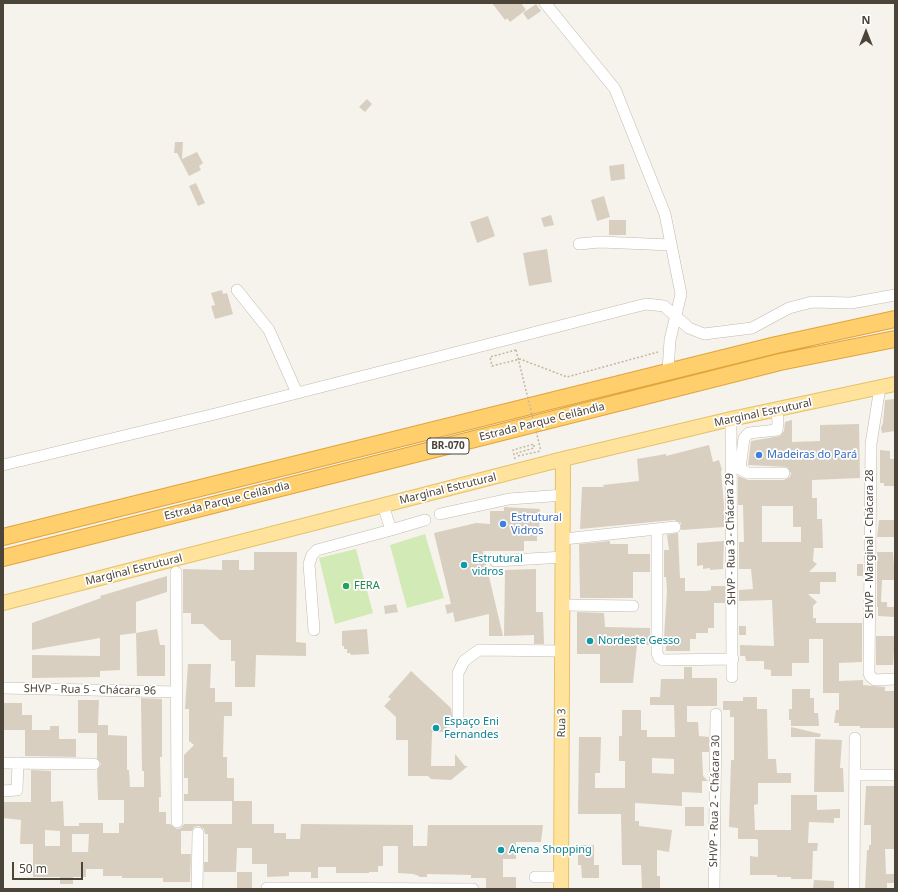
<!DOCTYPE html>
<meta charset="utf-8">
<style>
body{margin:0}
#map{position:relative;width:898px;height:892px;overflow:hidden;background:#f6f3ec;font-family:"Noto Sans",sans-serif}
canvas{display:block}
.frame{position:absolute;inset:0;border:4px solid #4b4439;pointer-events:none}
.north{position:absolute;left:846px;top:12px;width:40px;height:40px;-webkit-text-stroke:3px #fff;paint-order:stroke;rotate:0deg;font-size:11px;font-weight:700;line-height:16px;text-align:center;color:#4b4439}
.north::after{content:'';display:block;margin:auto;width:14px;height:18px;background:#4b4439;clip-path:polygon(50% 0,100% 100%,50% 72%,0 100%)}
.scale{position:absolute;left:12px;top:862px;width:71px;height:18px;box-sizing:border-box;border:2px solid #4b4439;border-top:0;padding-left:5px;font-size:12px;line-height:14px;white-space:nowrap;color:#4b4439;-webkit-text-stroke:3px #fff;paint-order:stroke}
</style>
<div id="map">
<canvas width="898" height="892"></canvas>
<div class="frame"></div>
<div class="north">N</div>
<div class="scale">50 m</div>
</div>
<script>
const ctx = document.querySelector('canvas').getContext('2d');
ctx.lineJoin = 'round';
function fillPath(path, color) {
  ctx.fillStyle = color;
  ctx.fill(path, 'evenodd');
}
function poly(rows) {
  const path = new Path2D();
  for (const r of rows) {
    path.moveTo(r[0], r[1]);
    for (let i = 2; i < r.length; i += 2) path.lineTo(r[i], r[i + 1]);
  }
  return path;
}
function trace(path, color, width, dash) {
  ctx.strokeStyle = color;
  ctx.lineWidth = width;
  ctx.lineCap = dash ? 'butt' : 'round';
  ctx.setLineDash(dash || []);
  ctx.stroke(path);
}
function write(font, color, halo, rows, align = 'center') {
  ctx.font = font + ' "Noto Sans",sans-serif';
  ctx.lineWidth = 3.5;
  ctx.setLineDash([]);
  ctx.textBaseline = 'middle';
  ctx.strokeStyle = halo;
  ctx.fillStyle = color;
  for (const [text, x, y, turn = 0] of rows) {
    ctx.save();
    ctx.translate(x, y);
    ctx.rotate((+turn || 0) * Math.PI / 180);
    ctx.textAlign = isNaN(turn) ? turn : align;
    if (halo) ctx.strokeText(text, 0, 0);
    ctx.fillText(text, 0, 0);
    ctx.restore();
  }
}
const green = poly([
 [425,534,444,598,407,608,390,545],
 [356,549,373,613,335,624,319,558]
]);
const building = poly([
 [492,3,521,3,526,10,510,22,507,18,505,20],
 [536,4,541,11,528,20,523,13],
 [367,99,372,104,365,112,359,107],
 [175,142,183,142,182,159,197,152,203,163,199,166,201,170,189,176,177,153,174,153],
 [624,164,625,179,611,181,609,166],
 [196,183,205,203,198,206,189,186],
 [604,196,610,217,597,221,591,200],
 [551,215,554,225,544,227,541,218],
 [488,216,495,236,477,243,470,222],
 [609,220,626,220,626,235,609,235],
 [547,249,552,282,529,286,523,253],
 [222,290,223,294,227,293,233,314,215,319,211,306,215,305,211,293],
 [895,399,895,431,882,433,881,428,883,423,885,400],
 [792,420,792,442,820,441,820,425,859,424,860,478,812,480,812,498,817,498,817,519,822,519,823,548,814,548,813,561,817,564,809,572,836,572,836,582,820,582,820,594,808,594,817,602,813,606,813,618,816,618,816,623,862,623,862,662,839,663,839,681,863,680,863,685,885,687,885,691,894,691,895,728,860,728,860,726,839,726,839,723,834,723,836,710,839,710,839,693,823,693,823,639,809,639,809,663,792,663,792,676,771,676,771,670,764,669,764,661,746,661,745,656,740,656,740,645,774,646,772,600,739,601,739,590,753,589,751,569,739,569,739,542,744,542,743,505,738,505,738,476,748,480,784,480,790,477,791,473,787,467,748,465,751,441,780,436,784,431,785,422],
 [762,506,793,506,793,527,801,527,801,542,762,542],
 [709,445,713,462,719,460,722,470,721,471,724,505,724,527,681,530,681,523,674,520,580,529,582,487,604,487,603,485,639,481,637,459,666,454,666,456],
 [880,450,890,451,890,459,895,459,895,486,884,486,884,483,880,483],
 [504,507,540,509,539,531,537,531,537,541,524,541,524,551,483,551,503,636,489,636,489,614,455,622,453,612,447,614,445,605,451,604,434,533,476,523,490,524,490,511,504,511],
 [879,520,895,520,895,537,877,537],
 [678,533,680,578,685,578,685,591,706,591,711,590,711,586,725,586,725,603,714,603,714,628,708,628,708,633,696,633,696,639,690,639,690,651,666,651,666,637,664,637,667,591,666,577,664,577,664,550,669,550,667,535,665,535],
 [610,541,610,544,628,544,628,554,650,554,650,572,633,572,633,598,580,598,579,544],
 [724,541,723,569,710,570,710,568,703,569,703,565,697,566,697,543],
 [254,552,297,552,296,642,306,643,306,656,256,655,255,687,235,687,235,661,231,661,231,640,220,640,203,624,191,624,191,613,183,613,183,569,222,570,222,560,239,560,239,570,254,570],
 [877,552,893,552,895,580,882,580,881,602,887,602,887,607,895,607,895,617,878,616,878,607,877,607],
 [857,564,863,564,863,576,857,576],
 [536,569,536,612,543,612,544,644,534,644,534,635,504,636,505,570],
 [167,576,167,592,136,602,136,633,120,635,120,670,100,671,100,677,32,678,32,655,100,656,100,638,32,650,32,623,101,598,100,596],
 [396,604,398,612,385,614,384,606],
 [577,612,604,613,605,627,650,628,650,645,637,645,633,683,600,683,600,654,577,654],
 [739,626,746,626,746,635,739,635],
 [157,629,160,645,165,645,165,676,137,676,136,633],
 [367,629,369,654,351,655,350,653,347,653,347,649,344,649,344,646,342,646,342,631],
 [876,636,895,636,893,665,876,665],
 [188,664,211,664,210,688,215,688,215,702,232,702,232,716,224,716,223,757,227,757,227,778,234,778,234,801,252,801,252,824,274,824,274,833,286,833,286,839,300,839,301,824,413,825,413,846,427,846,428,825,543,825,541,842,516,842,516,859,503,859,503,877,516,877,516,889,486,889,486,878,471,878,471,875,427,874,427,877,419,877,419,876,413,874,398,873,398,846,383,846,383,866,378,866,378,872,369,872,369,873,336,873,336,867,318,867,318,878,311,878,311,872,289,872,289,876,267,877,267,864,252,864,252,848,237,848,236,872,204,872,204,862,208,862,208,834,205,834,204,829,199,826,194,827,192,831,181,831,181,854,191,854,190,882,163,882,163,878,122,878,122,876,103,876,103,869,86,869,86,877,73,877,73,884,60,884,60,877,33,877,33,844,20,844,21,820,3,818,3,802,31,802,31,770,51,771,51,802,63,801,64,826,79,826,79,823,103,823,103,833,119,833,119,823,124,823,124,800,98,800,97,770,101,764,97,758,97,733,78,733,78,700,99,700,98,725,108,725,108,735,127,736,127,770,129,770,130,787,144,787,144,771,142,771,141,698,162,699,162,757,160,757,161,797,159,797,159,812,166,812,166,824,170,824,177,829,181,828,184,824,232,824,232,801,184,801,184,794,188,794,188,778,184,778,184,755,194,745,189,741,189,709,185,709],
 [45,830,60,831,60,846,45,846],
 [72,834,89,834,88,852,72,852],
 [684,667,692,667,692,678,717,678,717,706,687,706,687,722,698,722,699,736,709,737,709,752,702,752,703,776,708,781,702,781,702,793,682,792,682,806,635,803,635,821,639,821,639,826,672,830,669,852,657,850,657,876,660,876,660,889,642,889,641,865,622,865,621,814,578,814,579,737,601,737,600,773,595,773,595,788,625,788,625,761,619,761,619,736,622,736,622,710,641,710,641,730,647,730,647,737,675,737,674,705,650,705,650,697,660,697,661,679,684,679],
 [652,758,674,759,674,774,652,773],
 [411,671,451,708,453,723,447,723,447,732,432,732,431,766,455,766,455,754,465,766,468,766,451,780,431,779,428,776,408,776,408,740,396,740,396,717,384,706,391,699,388,697],
 [792,689,810,689,810,698,814,698,814,713,818,713,819,726,791,726,791,720,789,720,789,709,792,709],
 [743,697,757,697,757,709,767,709,768,759,776,759,777,773,791,773,791,783,758,783,758,804,754,805,755,830,791,830,791,795,817,795,817,810,840,809,840,818,834,818,834,823,809,822,808,843,818,843,817,851,813,851,812,879,791,879,791,877,777,877,777,875,750,875,750,856,758,857,758,841,757,839,738,839,738,828,729,827,731,760,734,760,734,717,730,717,730,710,723,710,723,701,743,701],
 [3,703,22,703,22,715,32,715,32,730,50,730,50,726,59,726,59,739,76,739,76,757,25,756,25,730,3,730],
 [791,727,821,734,820,737,791,737],
 [815,739,842,740,840,768,843,768,844,792,814,792],
 [866,786,895,786,895,849,885,849,886,874,895,874,895,883,887,883,887,889,865,889,867,850,869,850,869,845,871,845,871,825,864,825],
 [685,807,704,807,704,826,685,826],
 [578,845,594,845,594,865,599,865,599,878,582,878,581,865,578,865],
 [237,872,252,872,252,889,237,889],
 [814,880,834,881,834,889,813,889]
]);
const path = poly([
 [516,350,490,357,492,366,520,359,567,377,658,352],
 [515,459,513,450,534,444,534,448,517,453,518,456,541,451]
]);
const minor = poly([
 [545,3,615,89,665,214,681,294,670,340,668,371],
 [579,244,600,242,671,245],
 [237,290,269,330,297,393],
 [880,387,871,444,869,673,870,676,875,680,895,679],
 [777,409,778,423,777,430,749,433,744,438,740,469,748,473,784,473],
 [731,419,732,677],
 [3,465,215,414,646,304,664,306,689,328,704,334,752,328,789,308,812,302,851,303,895,295],
 [440,514,509,499,564,495],
 [391,530,425,520],
 [657,530,657,653,659,658,663,660,733,659],
 [564,539,675,527],
 [495,561,564,557],
 [176,572,177,822],
 [563,605,633,606],
 [314,630,309,564,312,555,317,550,391,530,383,505],
 [3,688,177,692],
 [458,719,458,673,464,661,479,650,563,651],
 [3,763,94,764],
 [856,775,895,775],
 [3,791,17,790,18,763],
 [535,877,561,877],
 [267,888,473,889],
 [197,889,198,833],
 [714,889,716,714],
 [854,889,855,738]
]);
const major = poly([
 [3,603,563,459,731,419,895,384],
 [561,889,563,459]
]);
const highway = poly([
 [3,537,776,345,895,319],
 [3,558,780,362,895,339]
]);
const pathBridge = poly([
 [516,350,541,451]
]);
const markers = [
 [759,455,4,"#3f7fe0"],
 [503,524,4,"#3f7fe0"],
 [464,565,4,"#0f9aa8"],
 [346,586,4,"#2e9e5b"],
 [590,641,4,"#0f9aa8"],
 [436,728,4,"#0f9aa8"],
 [501,850,4,"#0f9aa8"]
];
const shields = [
 [448,446,42]
];
const shieldNames = [
 ["BR-070",448,446]
];
const streetNames = [
 ["Marginal Estrutural",763,413,-12],
 ["Estrada Parque Ceilândia",542,422,-14],
 ["Marginal Estrutural",448,489,-14],
 ["Estrada Parque Ceilândia",227,501,-14],
 ["SHVP - Rua 3 - Chácara 29",731,539,-91],
 ["SHVP - Marginal - Chácara 28",870,544,-90],
 ["Marginal Estrutural",134,570,-14],
 ["SHVP - Rua 5 - Chácara 96",90,690,1],
 ["Rua 3",562,723,-89],
 ["SHVP - Rua 2 - Chácara 30",715,801,-89]
];
const shopNames = [
 ["Madeiras do Pará",767,455],
 ["Estrutural",511,518],
 ["Vidros",511,531]
];
const cultureNames = [
 ["Estrutural",472,559],
 ["vidros",472,572],
 ["Nordeste Gesso",598,641],
 ["Espaço Eni",444,722],
 ["Fernandes",444,735],
 ["Arena Shopping",509,850]
];
const leisureNames = [
 ["FERA",354,586]
];
fillPath(green, '#d2eab5');
fillPath(building, '#d8cfc1');
trace(minor, '#c2bbae', 12);
trace(major, '#e6c16a', 16);
trace(highway, '#e0a43c', 18);
trace(path, '#c4b79f', 1.5, [2, 2]);
trace(minor, '#fff', 11);
trace(major, '#ffe39c', 14);
trace(highway, '#ffcf6e', 16);
trace(pathBridge, '#c4b79f', 1.5, [2, 2]);
for (const [x, y, r, color] of markers) {
  const dot = new Path2D();
  dot.arc(x, y, r, 0, 2 * Math.PI);
  ctx.fillStyle = color;
  ctx.fill(dot);
  trace(dot, '#fff', 1.5);
}
for (const [x, y, w] of shields) {
  const box = new Path2D();
  box.roundRect(x - w / 2, y - 8, w, 16, 3);
  ctx.fillStyle = '#fff';
  ctx.fill(box);
  trace(box, '#4b4439', 1);
}
write('bold 10px', '#4b4439', null, shieldNames);
write('11px', '#4b4439', '#fff', streetNames);
write('11px', '#366cbe', '#fff', shopNames, 'left');
write('11px', '#0d838f', '#fff', cultureNames, 'left');
write('11px', '#27864d', '#fff', leisureNames, 'left');
</script>
